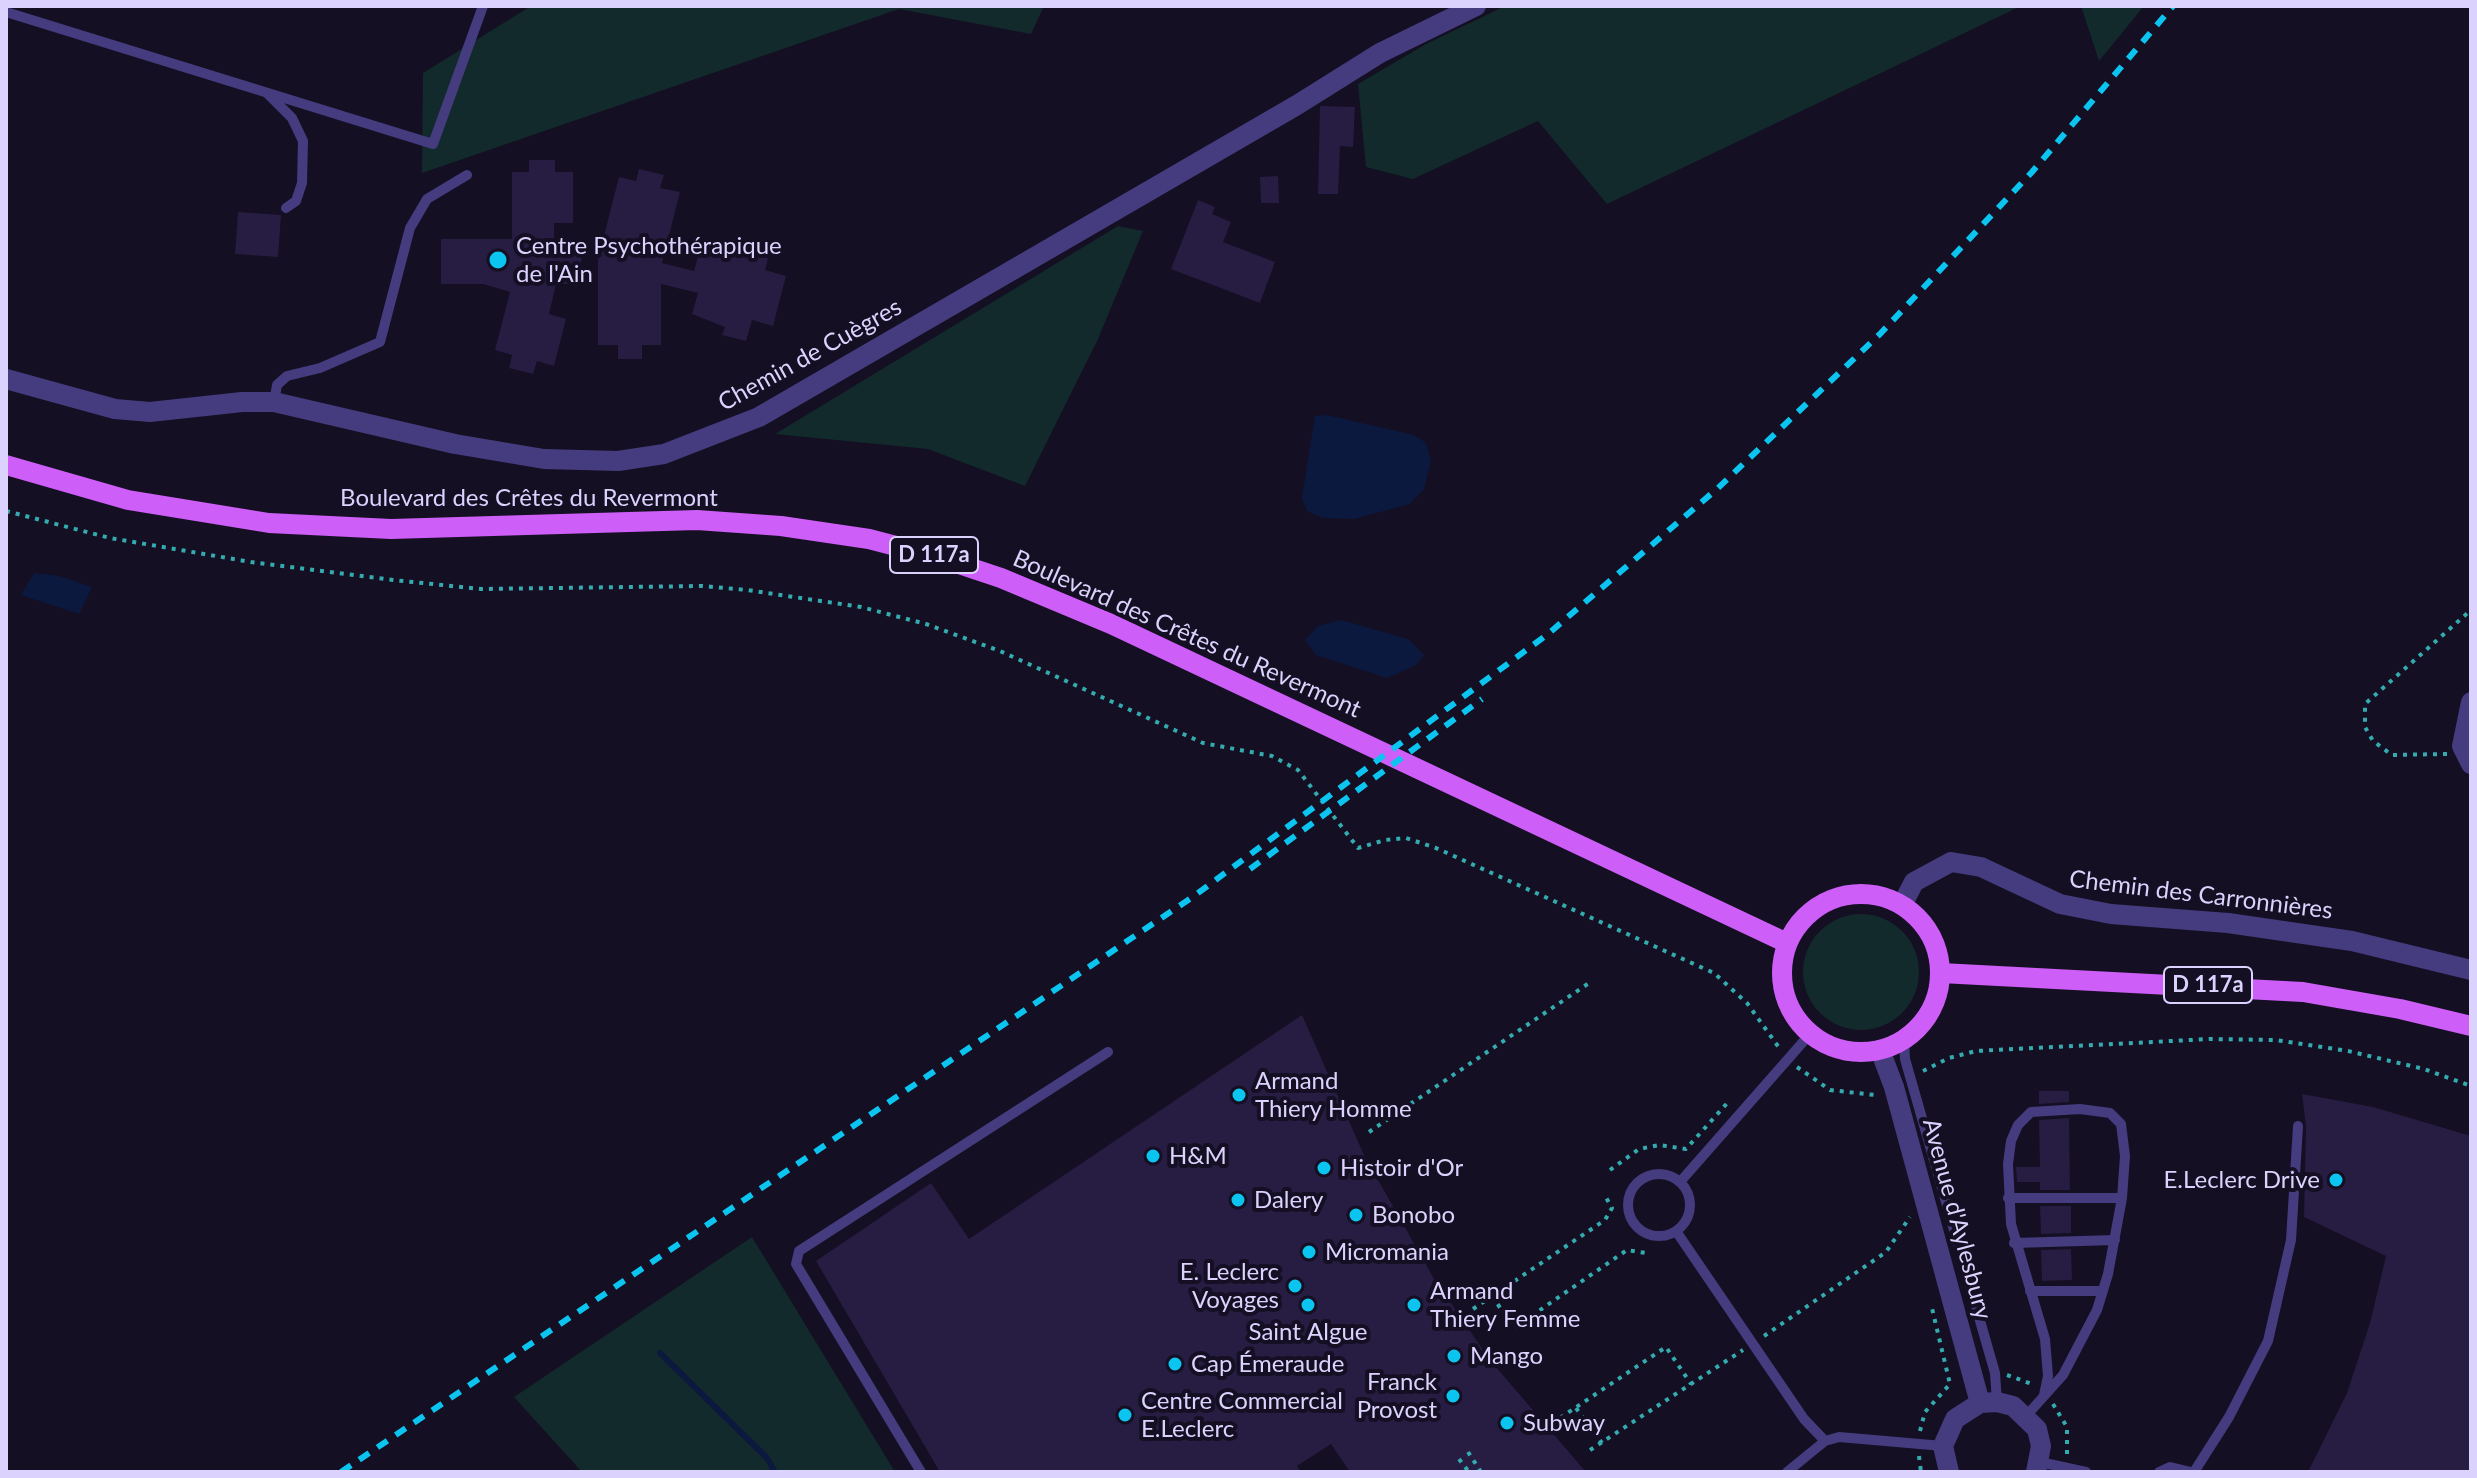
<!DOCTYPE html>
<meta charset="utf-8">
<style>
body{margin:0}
#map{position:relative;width:2477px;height:1478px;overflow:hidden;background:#140f22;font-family:Lato,sans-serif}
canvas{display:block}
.frame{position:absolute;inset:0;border:8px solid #dbd2fd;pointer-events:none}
</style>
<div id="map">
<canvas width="2477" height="1478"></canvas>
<div class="frame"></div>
</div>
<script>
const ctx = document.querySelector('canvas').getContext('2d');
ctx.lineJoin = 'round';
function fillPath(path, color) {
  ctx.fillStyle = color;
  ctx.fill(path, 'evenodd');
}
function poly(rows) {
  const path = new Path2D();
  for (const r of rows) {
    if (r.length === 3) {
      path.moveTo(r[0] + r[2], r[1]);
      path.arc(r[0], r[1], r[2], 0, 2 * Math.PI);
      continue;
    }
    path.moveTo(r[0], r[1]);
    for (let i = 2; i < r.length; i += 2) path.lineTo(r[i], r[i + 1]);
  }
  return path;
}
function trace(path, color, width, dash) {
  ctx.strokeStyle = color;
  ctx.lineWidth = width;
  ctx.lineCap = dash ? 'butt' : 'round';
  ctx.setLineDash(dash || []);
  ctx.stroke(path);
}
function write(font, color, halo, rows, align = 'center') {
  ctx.font = font + ' Lato,sans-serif';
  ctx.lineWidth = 8;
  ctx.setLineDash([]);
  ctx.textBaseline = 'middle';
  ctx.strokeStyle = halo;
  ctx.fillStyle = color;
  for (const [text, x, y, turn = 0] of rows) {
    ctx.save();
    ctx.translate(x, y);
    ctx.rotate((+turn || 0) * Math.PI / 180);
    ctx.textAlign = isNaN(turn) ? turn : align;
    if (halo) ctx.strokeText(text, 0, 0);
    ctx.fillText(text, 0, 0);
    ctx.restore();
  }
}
const green = poly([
 [531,6,1044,6,1031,34,899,9,422,173,423,73],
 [1505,6,2021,6,1607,204,1538,121,1413,179,1366,167,1358,84,1426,44],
 [2081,6,2144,6,2099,61],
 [1118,226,1143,231,1098,339,1025,486,928,449,775,434],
 [1861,972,58],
 [752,1237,895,1472,582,1472,514,1397]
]);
const water = poly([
 [1327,415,1414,435,1426,443,1431,461,1424,489,1410,504,1354,519,1323,518,1307,511,1302,498,1315,416],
 [34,573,59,576,92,587,79,614,21,595],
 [1341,620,1408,639,1424,655,1416,665,1387,678,1316,655,1305,640,1318,626]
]);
const stream = poly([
 [660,1353,767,1458,775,1472]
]);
const building = poly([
 [1320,106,1355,107,1353,147,1340,146,1338,194,1318,194],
 [529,160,555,160,555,172,573,172,573,223,554,223,554,254,583,254,576,284,556,284,549,314,566,319,554,366,537,361,533,374,509,368,512,355,495,350,510,292,483,284,441,284,441,239,512,239,512,172,529,172],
 [639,169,664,175,660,188,680,192,662,263,694,271,701,246,744,252,746,244,770,250,765,270,786,276,773,326,752,320,746,341,722,335,725,327,692,314,698,293,661,284,661,345,642,345,642,359,618,359,618,345,598,345,598,259,619,177,636,181],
 [1278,176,1279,203,1261,203,1260,177],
 [1198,200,1215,207,1212,214,1231,222,1223,242,1275,262,1260,303,1171,269],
 [238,212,281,215,278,257,235,254],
 [1302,1015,1364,1155,1433,1277,1490,1360,1586,1472,1350,1472,1331,1444,1297,1466,1301,1472,940,1472,816,1261,931,1183,969,1239],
 [2039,1091,2069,1091,2069,1102,2039,1104],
 [2302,1094,2373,1107,2471,1136,2471,1472,2308,1472,2347,1393,2370,1323,2386,1256,2304,1217,2306,1126],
 [2069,1118,2070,1190,2040,1190,2040,1182,2017,1182,2016,1167,2040,1167,2039,1120],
 [2040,1206,2071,1206,2071,1233,2041,1234],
 [2071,1249,2072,1280,2042,1281,2041,1250]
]);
const path = poly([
 [6,511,110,538,251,562,393,580,481,589,702,586,747,590,861,607,926,624,1000,651,1203,743,1272,756,1298,770,1358,848,1385,840,1406,838,1436,848,1714,973,1747,1003,1780,1049],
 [2447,754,2392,755,2373,741,2365,727,2365,704,2471,610],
 [1797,1067,1830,1090,1875,1095],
 [1923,1071,1949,1058,1976,1051,2210,1039,2276,1040,2348,1051,2424,1069,2471,1086],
 [1369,1132,1592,981],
 [1610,1170,1639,1149,1659,1145,1686,1149,1730,1100],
 [1492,1296,1514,1328,1627,1250,1646,1253],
 [1473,1309,1605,1220,1612,1208,1604,1194],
 [1764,1336,1886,1252,1910,1217],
 [2007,1375,2032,1384],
 [2053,1404,2067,1427,2067,1455],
 [1576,1408,1602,1443],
 [1560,1418,1666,1347,1691,1384],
 [1920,1431,1925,1412,1950,1384,1931,1304],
 [1590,1450,1743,1350],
 [1468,1452,1481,1472],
 [1919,1456,1921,1472],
 [1459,1459,1469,1472]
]);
const lane = poly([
 [6,12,433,144,483,6],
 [268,94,292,118,303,141,302,183,296,201,286,208],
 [274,402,277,385,287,376,320,368,380,342,410,228,427,199,467,175],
 [1904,1040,1905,1059,1995,1373,1997,1402],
 [1659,1205,31],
 [1680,1182,1810,1034],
 [2008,1198,2122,1198],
 [1676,1231,1804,1419,1825,1441],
 [2014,1243,2115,1240],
 [2030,1291,2102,1291],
 [2027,1415,2063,1375,2097,1310,2108,1274,2122,1198,2125,1156,2121,1124,2110,1113,2080,1109,2031,1112,2018,1125,2011,1141,2008,1164,2011,1224,2045,1339,2048,1376,2044,1395],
 [2040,1462,2086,1472],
 [921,1472,796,1264,799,1251,1108,1052],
 [1787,1472,1825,1441,1839,1437,1943,1446],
 [2159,1472,2170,1467,2191,1472],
 [2194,1472,2229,1417,2268,1341,2291,1240,2298,1126]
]);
const street = poly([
 [6,379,115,409,150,412,242,402,274,402,455,444,544,459,618,461,664,454,759,417,1297,105,1380,53,1476,6],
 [2471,702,2462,746,2471,764],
 [1902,905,1914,882,1951,862,1981,867,2060,904,2111,914,2228,923,2352,941,2471,970],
 [1880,1050,1894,1087,1980,1403],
 [1949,1472,1943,1446,1955,1419,1980,1403,1997,1402,2013,1406,2037,1429,2041,1446,2036,1472]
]);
const primary = poly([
 [6,465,128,500,269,523,391,529,697,520,781,526,869,539,938,557,1001,578,1111,624,1787,943],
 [1861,973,79],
 [1941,973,2303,992,2400,1009,2471,1026]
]);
const rail = poly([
 [1250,869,1482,699],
 [341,1472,1194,896,1548,634,1718,488,1880,334,2032,172,2173,6]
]);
const markers = [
 [498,260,10,"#0bc4f0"],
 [1239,1095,8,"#0bc4f0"],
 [1153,1156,8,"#0bc4f0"],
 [1324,1168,8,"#0bc4f0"],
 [2336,1180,8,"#0bc4f0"],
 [1238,1200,8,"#0bc4f0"],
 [1356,1215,8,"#0bc4f0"],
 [1309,1252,8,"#0bc4f0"],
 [1295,1286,8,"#0bc4f0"],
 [1308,1305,8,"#0bc4f0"],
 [1414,1305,8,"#0bc4f0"],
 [1454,1356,8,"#0bc4f0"],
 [1175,1364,8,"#0bc4f0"],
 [1453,1396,8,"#0bc4f0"],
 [1125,1415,8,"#0bc4f0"],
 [1507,1423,8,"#0bc4f0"]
];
const shields = [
 [934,555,88],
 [2208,985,88]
];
const shieldNames = [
 ["D 117a",934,555],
 ["D 117a",2208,985]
];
const poiNames = [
 ["Centre Psychothérapique",516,246],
 ["de l'Ain",516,274],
 ["Armand",1255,1081],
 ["Thiery Homme",1255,1109],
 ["H&M",1169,1156],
 ["Histoir d'Or",1340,1168],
 ["E.Leclerc Drive",2320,1180,"right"],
 ["Dalery",1254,1200],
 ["Bonobo",1372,1215],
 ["Micromania",1325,1252],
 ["E. Leclerc",1279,1272,"right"],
 ["Voyages",1279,1300,"right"],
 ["Armand",1430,1291],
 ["Thiery Femme",1430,1319],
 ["Saint Algue",1308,1332,"center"],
 ["Mango",1470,1356],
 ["Cap Émeraude",1191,1364],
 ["Franck",1437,1382,"right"],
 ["Provost",1437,1410,"right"],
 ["Centre Commercial",1141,1401],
 ["E.Leclerc",1141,1429],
 ["Subway",1523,1423]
];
const streetNames = [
 ["Chemin de Cuègres",810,355,-29],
 ["Boulevard des Crêtes du Revermont",529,498],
 ["Boulevard des Crêtes du Revermont",1187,634,24],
 ["Chemin des Carronnières",2201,895,7],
 ["Avenue d'Aylesbury",1957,1219,75]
];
fillPath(green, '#122a2c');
fillPath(water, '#0c193e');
trace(stream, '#0c193e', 6);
fillPath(building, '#271c42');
trace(path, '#34abaf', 4, [4, 6]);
trace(lane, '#453c7f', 10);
trace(street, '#453c7f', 20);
trace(primary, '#cd5ef8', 20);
trace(rail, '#0bc4f0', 6, [12, 10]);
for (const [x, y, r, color] of markers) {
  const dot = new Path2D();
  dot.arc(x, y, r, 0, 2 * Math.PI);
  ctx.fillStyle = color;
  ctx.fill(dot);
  trace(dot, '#140f22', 3);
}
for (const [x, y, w] of shields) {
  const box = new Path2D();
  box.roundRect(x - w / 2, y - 18, w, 36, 6);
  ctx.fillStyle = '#140f22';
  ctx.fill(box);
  trace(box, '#dbd2fd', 2);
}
write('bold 22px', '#dbd2fd', null, shieldNames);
write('24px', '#dbd2fd', '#140f22', poiNames, 'left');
write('24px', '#dbd2fd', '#140f22', streetNames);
</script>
